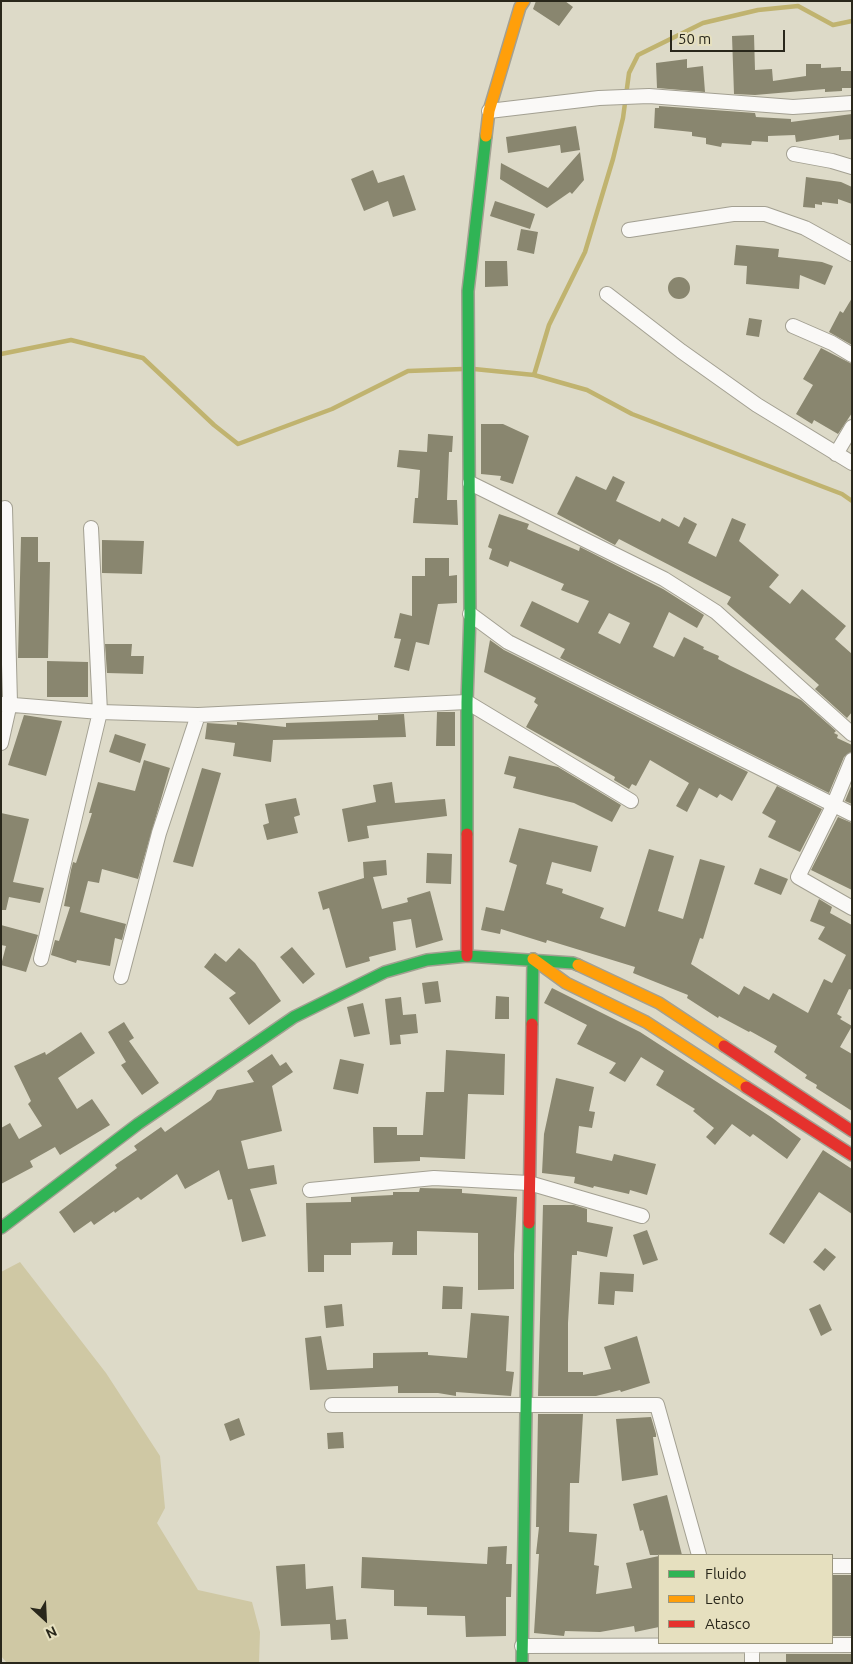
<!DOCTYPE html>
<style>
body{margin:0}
#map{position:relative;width:853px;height:1664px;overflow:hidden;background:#dddac8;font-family:Ubuntu,sans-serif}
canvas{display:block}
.frame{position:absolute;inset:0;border:2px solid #29271b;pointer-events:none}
.legend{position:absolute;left:658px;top:1554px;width:175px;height:90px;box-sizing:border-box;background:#e6e0bf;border:1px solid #9a967d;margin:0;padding:6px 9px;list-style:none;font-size:15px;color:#29271b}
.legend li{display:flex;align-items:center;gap:10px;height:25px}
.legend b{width:25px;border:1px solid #9a967d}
.north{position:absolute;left:20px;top:1594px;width:50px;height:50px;-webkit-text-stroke:4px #e6e0bf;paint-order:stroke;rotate:155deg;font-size:14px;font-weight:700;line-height:20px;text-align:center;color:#29271b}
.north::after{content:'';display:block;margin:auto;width:18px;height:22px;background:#29271b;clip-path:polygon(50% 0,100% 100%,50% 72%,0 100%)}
.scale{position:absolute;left:670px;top:30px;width:115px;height:22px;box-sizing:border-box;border:2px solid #29271b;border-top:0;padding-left:6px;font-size:15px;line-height:18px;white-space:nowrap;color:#29271b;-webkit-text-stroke:4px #e6e0bf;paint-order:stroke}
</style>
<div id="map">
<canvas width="853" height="1664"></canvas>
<div class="frame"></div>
<ul class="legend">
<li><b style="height:6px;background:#30b455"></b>Fluido</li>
<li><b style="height:6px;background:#ff9f0a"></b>Lento</li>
<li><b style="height:6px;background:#e5322d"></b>Atasco</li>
</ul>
<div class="north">N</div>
<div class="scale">50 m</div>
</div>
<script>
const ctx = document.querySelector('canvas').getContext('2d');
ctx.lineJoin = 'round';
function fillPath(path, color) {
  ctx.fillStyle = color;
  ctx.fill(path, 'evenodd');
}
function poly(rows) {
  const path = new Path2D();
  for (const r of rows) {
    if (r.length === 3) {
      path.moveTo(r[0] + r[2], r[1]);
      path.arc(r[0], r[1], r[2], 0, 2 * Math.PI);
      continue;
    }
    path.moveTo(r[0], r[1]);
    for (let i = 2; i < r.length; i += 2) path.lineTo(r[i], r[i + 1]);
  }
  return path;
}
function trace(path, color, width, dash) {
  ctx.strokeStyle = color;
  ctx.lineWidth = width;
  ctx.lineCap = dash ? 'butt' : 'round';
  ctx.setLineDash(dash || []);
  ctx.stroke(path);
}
const green = poly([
 [20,1262,106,1373,160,1456,165,1508,157,1523,198,1590,252,1602,260,1632,259,1663,7,1663,1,1656,1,1272]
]);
const stream = poly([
 [1,354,71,340,143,358,214,425,238,444,332,409,408,371,463,369],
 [474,369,534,375,587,390,632,414,842,494,852,501],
 [534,375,549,325,585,252,613,159,623,118,629,73,638,55,703,23,758,10,798,6,833,25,852,21]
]);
const building = poly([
 [536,1,565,1,573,7,559,26,533,9],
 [754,35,755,70,772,69,773,81,806,76,806,64,821,64,821,68,841,67,841,71,852,71,852,88,842,88,842,91,825,92,825,89,755,95,734,94,732,36],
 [687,59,687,68,703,66,705,92,657,88,656,63],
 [659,106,755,113,756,117,791,119,791,122,852,114,852,139,839,140,839,135,796,142,795,135,768,136,768,142,752,141,751,145,722,143,721,147,706,144,706,138,692,136,692,132,654,128,655,108,659,108],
 [576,126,580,150,561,153,560,145,508,153,506,137],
 [580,152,584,180,572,194,570,192,547,208,500,179,501,163,548,188],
 [373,170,378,183,404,175,416,210,393,217,388,201,364,211,351,179],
 [806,177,841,182,852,187,852,204,838,199,838,204,822,202,822,205,815,204,815,208,803,207],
 [495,201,535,214,530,229,490,216],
 [521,229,538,232,534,254,517,250],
 [736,245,779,249,778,257,822,262,833,266,825,285,800,275,799,289,746,284,747,266,734,265],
 [485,261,507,261,508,286,485,287],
 [679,288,11],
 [852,298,852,345,829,332,840,311,843,313],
 [749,318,762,320,759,337,746,335],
 [821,348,852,364,852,413,838,434,814,420,812,424,796,414,813,385,803,379],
 [481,424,503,424,529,436,513,484,500,480,501,476,481,474],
 [428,434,453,436,452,452,449,452,447,500,457,500,458,525,413,523,415,498,418,498,420,470,397,467,399,450,427,452],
 [576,476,606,490,613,476,625,482,616,501,660,522,662,518,679,527,684,517,697,524,688,543,716,557,732,518,746,524,739,541,779,575,769,587,790,604,802,589,846,626,835,639,852,654,852,712,847,718,815,689,819,685,727,604,731,597,619,539,615,545,557,514],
 [499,514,529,524,527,529,579,551,580,547,663,589,704,615,697,628,669,612,653,647,674,657,684,637,704,647,703,649,719,656,718,659,731,666,801,700,836,731,834,733,838,735,837,738,852,745,852,751,844,757,829,793,560,658,565,649,520,626,532,601,578,623,589,601,561,590,564,584,510,561,508,567,489,559,492,549,488,547],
 [609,613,630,623,620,644,598,633],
 [21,537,38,537,38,562,50,562,48,658,18,658],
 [102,540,144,541,142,574,102,573],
 [425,558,449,558,449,576,457,575,457,603,438,604,429,645,416,642,409,671,394,667,401,639,394,638,400,613,412,616,412,576,425,576],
 [490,640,504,650,748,772,732,801,720,794,717,798,699,788,687,812,676,806,689,783,650,760,636,786,632,784,629,789,614,780,615,777,526,727,538,705,534,702,536,698,484,672],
 [105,644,132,644,131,656,144,656,143,674,107,673],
 [47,661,88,662,88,697,47,697],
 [437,712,455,712,455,746,436,746],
 [404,714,406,737,273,740,271,762,233,756,235,743,205,739,207,723,237,725,237,722,286,727,286,723,378,720,378,715],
 [24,715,62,721,46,776,8,765],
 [115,734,146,744,140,763,109,752],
 [509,756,558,767,621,805,612,822,574,803,513,788,516,777,504,774],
 [144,760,170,768,138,879,102,869,99,883,88,881,80,912,126,924,122,940,115,938,110,966,77,960,76,963,51,955,55,940,59,941,70,907,64,906,71,870,73,862,76,863,87,829,92,813,89,813,98,782,135,791],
 [202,768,221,773,193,867,173,862],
 [392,782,395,803,445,799,447,816,367,826,369,838,348,842,342,809,376,802,373,785],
 [852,784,852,804,845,801],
 [777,786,822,809,800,852,768,837,776,821,762,813],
 [296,798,300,815,294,817,298,833,267,840,263,825,269,823,265,804],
 [1,813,29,819,13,882,44,888,40,903,9,897,6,910,1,910],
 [838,817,852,823,852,890,811,870],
 [519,828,598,846,591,872,552,862,546,884,563,889,562,893,604,908,600,918,625,927,649,849,674,856,658,911,683,919,700,859,725,866,703,939,700,938,691,964,739,995,744,986,769,1000,773,993,808,1013,824,979,832,983,846,955,818,939,825,927,810,921,819,899,832,907,830,913,852,925,852,990,849,989,837,1014,842,1017,840,1019,852,1026,840,1047,852,1054,852,1111,816,1088,817,1085,805,1078,807,1075,774,1052,777,1046,750,1031,749,1032,719,1016,718,1018,687,998,688,995,633,973,635,967,547,940,546,943,501,929,500,934,481,930,486,907,504,911,517,865,509,862],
 [427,853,452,854,451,884,426,883],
 [386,860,387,875,373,877,382,909,408,902,407,898,430,891,443,940,416,948,411,919,393,922,396,950,369,957,370,961,346,968,329,908,323,910,318,892,364,878,363,862],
 [760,868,788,879,781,895,754,884],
 [1,925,38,935,26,972,1,965,6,946,1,945],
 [292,947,315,974,303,984,280,957],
 [239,948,255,963,281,1001,249,1025,229,998,236,993,204,967,215,953,226,962],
 [438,981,441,1002,425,1004,422,983],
 [552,988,640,1032,771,1117,801,1139,787,1159,753,1134,750,1137,732,1124,715,1145,706,1137,714,1128,693,1111,695,1109,656,1085,664,1071,641,1057,625,1082,609,1073,616,1063,577,1044,587,1025,544,1003],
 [496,996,509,997,509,1019,495,1019],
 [401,997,403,1015,416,1014,418,1033,400,1035,401,1044,390,1045,385,999],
 [363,1003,370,1034,354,1037,347,1007],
 [124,1022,134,1038,129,1041,159,1083,142,1095,121,1065,126,1062,108,1032],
 [81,1032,95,1053,58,1078,77,1109,92,1099,110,1125,60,1155,55,1147,30,1161,33,1167,1,1184,1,1128,10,1123,19,1139,42,1126,28,1104,31,1101,14,1066,45,1052,46,1055],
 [446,1050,505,1054,504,1095,468,1094,465,1159,420,1157,420,1161,374,1163,373,1127,397,1127,397,1135,423,1135,426,1092,444,1092],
 [272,1054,280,1066,286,1062,293,1072,272,1086,282,1131,241,1141,248,1169,274,1165,277,1184,250,1189,266,1236,242,1242,232,1199,228,1200,219,1170,185,1189,177,1174,141,1200,138,1197,115,1213,114,1211,94,1225,91,1221,74,1233,59,1212,117,1168,115,1165,137,1150,134,1146,161,1127,165,1132,211,1100,217,1090,254,1082,247,1071],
 [340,1059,364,1064,358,1094,333,1089],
 [556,1078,594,1087,589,1111,595,1112,592,1128,579,1126,576,1153,612,1161,614,1154,656,1164,647,1195,630,1190,629,1194,594,1186,593,1188,574,1183,575,1177,542,1173,544,1134],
 [823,1150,852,1169,852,1214,819,1192,784,1244,769,1234],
 [420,1188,462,1189,462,1193,517,1197,514,1254,514,1289,478,1290,478,1233,417,1231,417,1255,392,1255,393,1242,351,1243,351,1255,324,1255,324,1272,308,1272,306,1203,351,1202,351,1197,393,1195,393,1192,419,1192],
 [543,1205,574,1205,587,1209,587,1222,613,1227,607,1257,577,1251,577,1255,572,1255,568,1323,568,1372,583,1372,583,1375,611,1369,604,1347,637,1336,650,1383,621,1392,620,1390,596,1396,538,1396],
 [647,1230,658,1260,643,1265,633,1235],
 [825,1248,836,1257,824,1271,813,1262],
 [600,1272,634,1274,633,1292,615,1291,614,1305,598,1304],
 [443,1286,463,1287,462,1309,442,1309],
 [342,1304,344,1326,326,1328,324,1306],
 [820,1304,832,1330,821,1336,809,1309],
 [471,1313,509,1316,506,1371,514,1372,511,1396,456,1392,456,1396,438,1393,398,1393,398,1386,310,1390,305,1338,321,1336,327,1370,373,1368,373,1353,428,1352,428,1355,467,1358],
 [538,1414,583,1414,579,1483,570,1483,569,1532,597,1534,594,1565,599,1566,596,1594,632,1588,626,1563,659,1556,659,1627,635,1632,634,1626,600,1632,565,1631,564,1636,534,1633,539,1554,536,1554,539,1527,536,1527],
 [651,1417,656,1434,656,1437,653,1437,658,1475,622,1481,616,1419],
 [239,1418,245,1435,230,1441,224,1424],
 [343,1432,344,1448,328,1449,327,1433],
 [667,1495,682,1555,650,1555,643,1530,640,1531,633,1504],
 [507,1546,506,1564,512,1564,511,1597,506,1597,506,1636,466,1637,465,1616,427,1615,427,1607,394,1606,394,1590,361,1588,362,1557,487,1564,488,1547],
 [305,1564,306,1589,333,1586,336,1620,346,1619,348,1639,331,1640,330,1624,281,1626,276,1566],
 [832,1575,852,1575,852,1636,832,1636],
 [786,1654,852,1654,852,1663,786,1663]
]);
const street = poly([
 [489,111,599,98,649,96,793,107,852,103],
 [794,154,832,161,852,167],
 [629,230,733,214,765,214,805,228,852,254],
 [607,294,681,351,757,405,852,463],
 [793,326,832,343,852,355],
 [836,454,852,427],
 [470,483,664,579,716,612,852,734],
 [470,614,508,642,852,814],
 [1,704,100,712,198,715,467,702,631,801],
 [1,743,10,703,5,508],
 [852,760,833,806,798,877,852,908],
 [41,959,100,712,91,528],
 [121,977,159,833,198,715],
 [310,1190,434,1178,529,1183,642,1216],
 [332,1405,657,1405,699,1555],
 [832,1566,852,1566],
 [522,1646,852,1645],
 [752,1663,752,1645]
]);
const fast = poly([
 [467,834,467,702,470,614,468,291,486,136],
 [532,1024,533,959],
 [1,1228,138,1124,294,1017,385,972,427,960,467,956,573,963,578,965],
 [522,1663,529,1223]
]);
const slow = poly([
 [486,136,489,111,520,7,524,1],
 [533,959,566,983,646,1022,746,1087],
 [578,965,659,1003,724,1046]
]);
const jam = poly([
 [467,834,467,956],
 [724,1046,852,1131],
 [746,1087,852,1155],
 [529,1223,532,1024]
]);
fillPath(green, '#cfc8a4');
trace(stream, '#c0b36f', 4.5);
fillPath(building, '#89866f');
trace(street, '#a3a092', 16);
trace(fast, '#a3a092', 14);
trace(slow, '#a3a092', 14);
trace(jam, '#a3a092', 14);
trace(street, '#faf9f7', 14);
trace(fast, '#30b455', 11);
trace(slow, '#ff9f0a', 11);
trace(jam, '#e5322d', 11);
</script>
